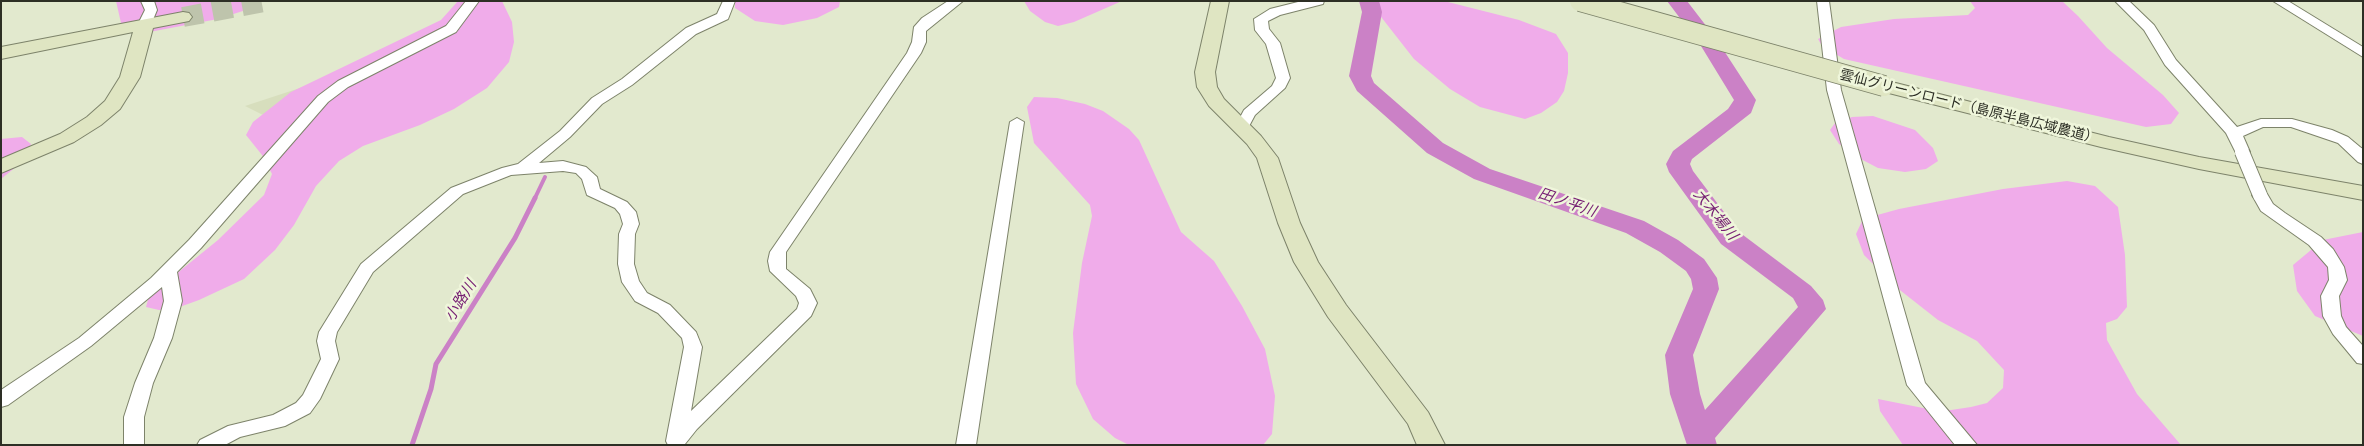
<!DOCTYPE html>
<meta charset="utf-8">
<style>
body{margin:0}
#map{position:relative;width:2364px;height:446px;overflow:hidden;background:#e2e9ce;font-family:Arial,sans-serif}
canvas{display:block}
.frame{position:absolute;inset:0;border:2px solid #2d2f25;pointer-events:none}
</style>
<div id="map">
<canvas width="2364" height="446"></canvas>
<div class="frame"></div>
</div>
<script>
const ctx = document.querySelector('canvas').getContext('2d');
ctx.lineJoin = 'round';
function fillPath(path, color) {
  ctx.fillStyle = color;
  ctx.fill(path, 'evenodd');
}
function poly(rows) {
  const path = new Path2D();
  for (const r of rows) {
    path.moveTo(r[0], r[1]);
    for (let i = 2; i < r.length; i += 2) path.lineTo(r[i], r[i + 1]);
  }
  return path;
}
function trace(path, color, width, dash) {
  ctx.strokeStyle = color;
  ctx.lineWidth = width;
  ctx.lineCap = dash ? 'butt' : 'round';
  ctx.setLineDash(dash || []);
  ctx.stroke(path);
}
function write(font, color, halo, rows, align = 'center') {
  ctx.font = font + ' Arial,"Noto Sans JP",sans-serif';
  ctx.lineWidth = 5;
  ctx.setLineDash([]);
  ctx.textBaseline = 'middle';
  ctx.strokeStyle = halo;
  ctx.fillStyle = color;
  for (const [text, x, y, turn = 0] of rows) {
    ctx.save();
    ctx.translate(x, y);
    ctx.rotate((+turn || 0) * Math.PI / 180);
    ctx.textAlign = isNaN(turn) ? turn : align;
    if (halo) ctx.strokeText(text, 0, 0);
    ctx.fillText(text, 0, 0);
    ctx.restore();
  }
}
const built = poly([
 [306,86,269,118,245,106]
]);
const green = poly([
 [116,1,260,1,249,9,218,19,139,34,121,23],
 [458,1,502,1,512,22,514,42,509,62,487,88,454,109,420,125,363,146,339,161,316,186,294,225,275,250,244,279,199,300,174,309,159,310,146,307,149,296,218,240,264,195,272,174,262,155,246,135,253,122,291,92,441,20],
 [735,1,840,1,839,7,817,18,783,25,755,21,735,8],
 [1024,1,1122,1,1074,22,1058,26,1045,22,1030,11],
 [1372,1,1444,1,1519,20,1556,34,1568,53,1568,73,1564,91,1557,102,1541,113,1525,119,1480,107,1450,89,1414,59,1378,13],
 [1970,1,2062,1,2078,16,2107,48,2163,95,2179,113,2171,124,2146,127,1844,59,1822,46,1818,39,1841,27,1894,19,1968,15,1975,8],
 [1034,97,1057,98,1085,104,1103,111,1129,129,1139,140,1181,232,1214,261,1242,306,1265,349,1275,396,1272,434,1263,445,1129,445,1115,438,1093,419,1076,384,1073,333,1082,263,1092,216,1090,205,1034,143,1027,107],
 [1873,116,1915,130,1933,148,1938,161,1926,169,1905,172,1878,168,1855,156,1839,144,1830,130,1835,123,1852,117],
 [22,137,31,144,22,162,1,179,1,139],
 [2067,181,2095,186,2118,207,2125,255,2127,307,2117,319,2106,323,2107,340,2137,394,2181,445,1903,445,1880,411,1878,399,1923,408,1951,410,1971,407,1987,403,2003,388,2004,370,1977,341,1938,320,1896,287,1864,255,1856,234,1863,219,1899,209,2003,189],
 [2363,232,2363,336,2315,316,2297,291,2293,265,2323,240]
]);
const streamFar1 = poly([
 [534,200,545,177]
]);
const stream = poly([
 [412,445,431,389,436,364,515,238,535,198]
]);
const river = poly([
 [1359,1,1379,1,1382,12,1371,76,1374,83,1443,143,1490,169,1644,221,1678,240,1704,259,1717,278,1719,289,1693,355,1700,394,1705,410,1798,307,1793,298,1721,244,1669,172,1666,164,1673,151,1728,109,1734,100,1701,46,1667,1,1687,1,1717,40,1756,100,1751,113,1692,159,1690,164,1693,171,1739,232,1811,286,1823,300,1826,309,1715,438,1717,445,1687,445,1670,394,1665,355,1693,289,1691,279,1686,271,1660,252,1626,233,1474,179,1427,153,1357,91,1349,76,1362,12,1359,1]
]);
const secondaryTunnel = poly([
 [183,17,270,1]
]);
const street = poly([
 [141,1,154,1,157,10,150,27,140,27,138,24,145,10,141,1],
 [466,1,479,1,456,32,348,87,328,102,201,248,177,272,182,301,172,338,153,383,144,417,144,445,124,445,124,417,135,383,154,338,164,301,162,287,91,346,8,405,1,407,1,390,79,338,151,278,189,240,318,96,338,81,446,26,466,1],
 [723,1,735,1,728,19,696,34,632,85,602,104,570,137,539,163,563,161,586,167,597,177,600,189,627,202,636,212,639,224,635,234,634,264,639,281,647,293,670,305,696,332,702,347,691,411,797,309,799,303,796,296,770,271,768,261,770,252,907,53,912,42,914,27,922,18,948,1,963,1,926,31,926,42,921,53,786,252,786,269,810,289,817,303,811,316,697,429,685,444,668,445,666,441,684,347,682,338,658,313,635,301,622,282,618,264,619,234,623,224,620,214,615,208,587,195,582,179,576,173,563,171,511,175,463,194,373,272,337,332,335,341,339,359,320,399,310,413,285,426,240,437,225,445,197,445,200,440,228,426,273,415,296,403,303,395,321,359,317,341,319,332,361,264,451,188,502,168,518,164,560,131,592,98,622,79,686,28,717,14,723,1],
 [1302,1,1324,1,1323,4,1280,15,1268,21,1269,29,1280,43,1290,78,1285,88,1255,115,1247,130,1237,130,1235,127,1244,110,1272,86,1276,78,1266,44,1255,30,1254,19,1270,9,1302,1],
 [1817,1,1829,1,1841,90,1925,383,1977,445,1955,445,1907,385,1827,90,1817,1],
 [2115,1,2129,1,2154,25,2176,60,2237,127,2261,119,2292,119,2332,130,2348,137,2360,147,2363,149,2363,164,2358,162,2338,143,2291,127,2263,127,2243,136,2250,152,2247,155,2237,155,2226,133,2165,65,2144,30,2115,1],
 [2273,1,2288,1,2363,47,2363,57,2273,1],
 [1017,118,1024,122,976,445,956,445,1010,122,1017,118],
 [2260,190,2266,192,2273,204,2285,213,2321,237,2333,249,2344,267,2347,280,2339,296,2341,316,2346,327,2363,346,2363,364,2357,363,2333,334,2323,316,2321,296,2329,280,2328,267,2309,245,2261,211,2252,195,2260,190]
]);
const secondary = poly([
 [1211,1,1229,1,1215,72,1217,87,1224,99,1261,136,1278,158,1300,223,1318,262,1346,305,1428,412,1445,445,1417,445,1408,424,1328,317,1294,262,1278,223,1257,158,1247,144,1209,106,1197,87,1195,72,1211,1],
 [183,12,189,13,192,17,189,21,153,28,140,77,120,109,101,125,74,142,1,173,1,159,60,134,87,117,105,101,120,77,133,32,1,59,1,47,183,12],
 [1884,80,2109,137,2199,157,2363,186,2363,200,2199,169,2101,147,1877,90,1874,86,1877,82,1884,80]
]);
const streetBridge = poly([
 [2242,152,2260,195]
]);
const secondaryBridge = poly([
 [1580,1,1884,86]
]);
const streetNames = [
 ["雲仙グリーンロード（島原半島広域農道）",1969,107,14]
];
const waterNames = [
 ["田ノ平川",1567,203,19],
 ["大木場川",1715,215,51],
 ["小路川",461,301,-58]
];
fillPath(built, '#d7debd');
fillPath(green, '#f0acea');
trace(streamFar1, '#cb81c6', 4);
trace(stream, '#cb81c6', 5);
fillPath(river, '#cb81c6');
trace(secondaryTunnel, '#bec4ac', 20, [20, 10]);
trace(street, '#7d836a', 2);
trace(secondary, '#7d836a', 2);
fillPath(street, '#fff');
fillPath(secondary, '#dfe5c2');
trace(streetBridge, '#7d836a', 16, []);
trace(secondaryBridge, '#7d836a', 22, []);
trace(streetBridge, '#fff', 14);
trace(secondaryBridge, '#dfe5c2', 20);
write('14px', '#2d2f25', '#eff6db', streetNames);
write('italic 15px', '#751d72', '#eff6db', waterNames);
</script>
